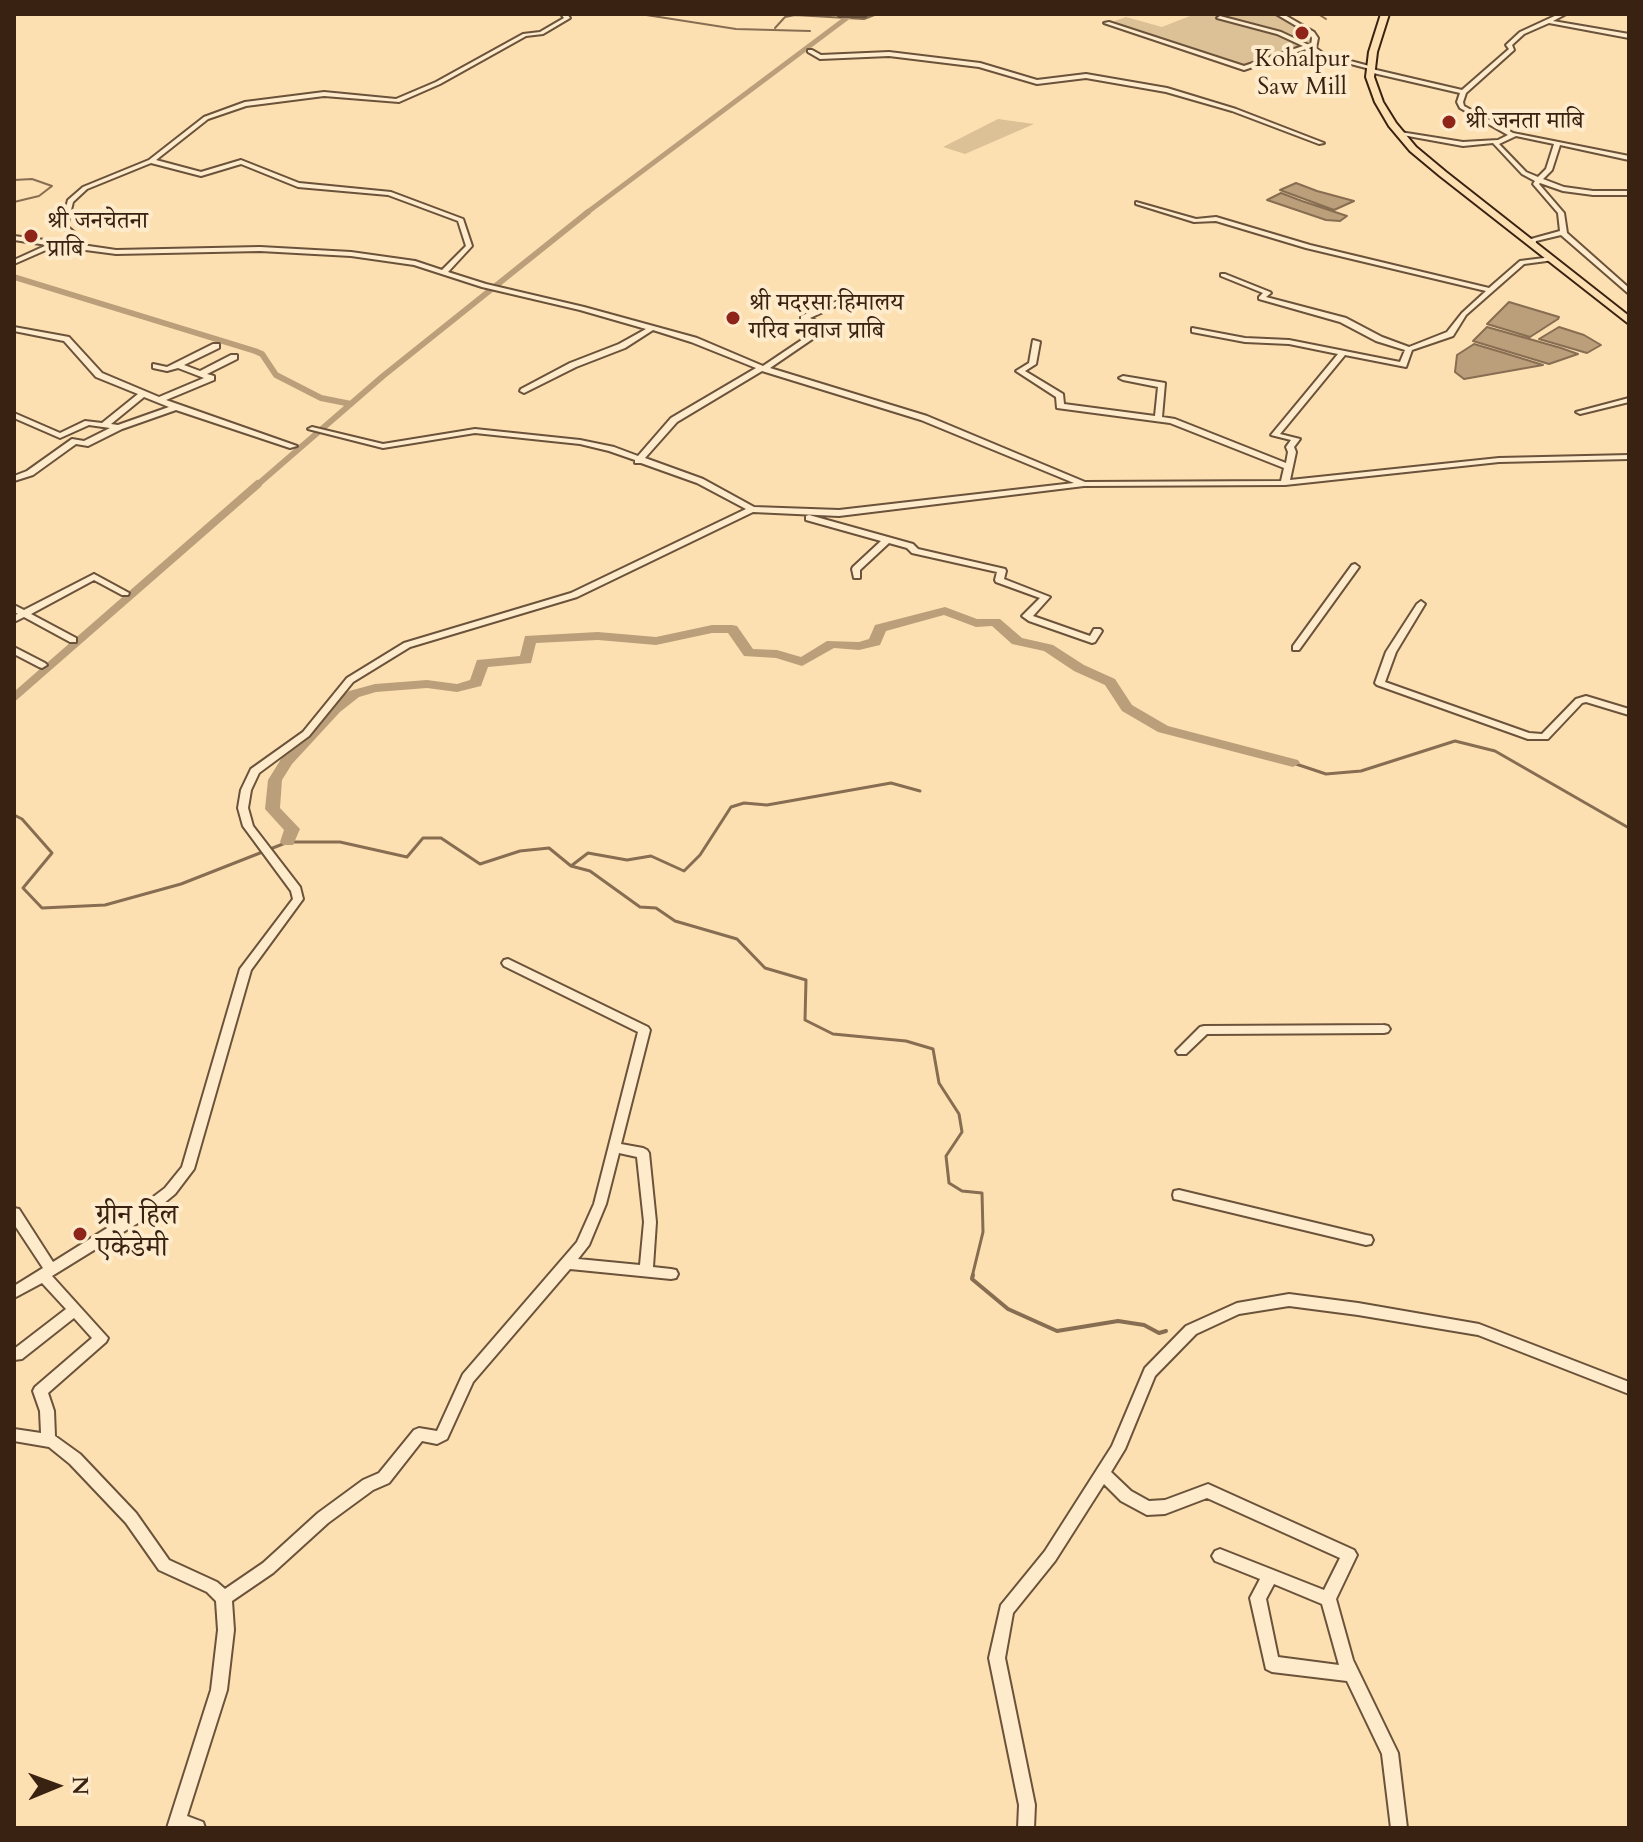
<!DOCTYPE html>
<meta charset="utf-8">
<style>
body{margin:0}
#map{position:relative;width:1643px;height:1842px;overflow:hidden;background:#fde0b1;font-family:Cardo,serif}
canvas{display:block}
.frame{position:absolute;inset:0;border:16px solid #3a2212;pointer-events:none}
.north{position:absolute;left:16px;top:1746px;width:80px;height:80px;-webkit-text-stroke:6px #feebcc;paint-order:stroke;rotate:89deg;font-size:22px;font-weight:700;line-height:32px;text-align:center;color:#3a2212}
.north::after{content:'';display:block;margin:auto;width:28px;height:36px;background:#3a2212;clip-path:polygon(50% 0,100% 100%,50% 72%,0 100%)}
</style>
<div id="map">
<canvas width="1643" height="1842"></canvas>
<div class="frame"></div>
<div class="north">N</div>
</div>
<script>
const ctx = document.querySelector('canvas').getContext('2d');
ctx.lineJoin = 'round';
function fillPath(path, color) {
  ctx.fillStyle = color;
  ctx.fill(path, 'evenodd');
}
function poly(rows) {
  const path = new Path2D();
  for (const r of rows) {
    path.moveTo(r[0], r[1]);
    for (let i = 2; i < r.length; i += 2) path.lineTo(r[i], r[i + 1]);
  }
  return path;
}
function trace(path, color, width, dash) {
  ctx.strokeStyle = color;
  ctx.lineWidth = width;
  ctx.lineCap = dash ? 'butt' : 'round';
  ctx.setLineDash(dash || []);
  ctx.stroke(path);
}
function write(font, color, halo, rows, align = 'center') {
  ctx.font = font + ' Cardo,"Noto Serif Devanagari",serif';
  ctx.lineWidth = 8;
  ctx.setLineDash([]);
  ctx.textBaseline = 'middle';
  ctx.strokeStyle = halo;
  ctx.fillStyle = color;
  for (const [text, x, y, turn = 0] of rows) {
    ctx.save();
    ctx.translate(x, y);
    ctx.rotate((+turn || 0) * Math.PI / 180);
    ctx.textAlign = isNaN(turn) ? turn : align;
    if (halo) ctx.strokeText(text, 0, 0);
    ctx.fillText(text, 0, 0);
    ctx.restore();
  }
}
const green = poly([
 [1195,14,1275,14,1312,39,1310,45,1246,67,1109,23,1126,17,1162,27],
 [998,119,1034,124,965,154,943,147]
]);
const water = poly([
 [1296,183,1317,191,1354,201,1334,210,1280,190,1296,183],
 [1281,193,1302,201,1347,216,1340,221,1326,220,1267,200,1281,193],
 [1509,302,1559,317,1558,319,1530,337,1487,324,1509,302],
 [1487,327,1561,348,1578,354,1549,364,1473,341,1487,327],
 [1559,327,1584,335,1601,345,1587,353,1539,339,1559,327],
 [1474,344,1501,352,1543,365,1464,379,1455,372,1457,355,1474,344]
]);
const streamFar2 = poly([
 [640,14,736,29,810,31],
 [1318,14,1326,19],
 [775,28,785,17,795,15,864,19,877,14],
 [14,180,32,179,52,186,39,196,14,202]
]);
const streamFar1 = poly([
 [1293,763,1326,774,1361,771,1455,741,1495,751,1629,828],
 [14,815,22,819,52,853,23,888,42,908,105,905,181,884,288,842,340,842,407,857,423,838,441,838,480,864,520,851,549,848,571,866,588,853,627,860,651,856,684,871,700,855,731,807,744,803,767,805,891,783,920,791],
 [571,866,590,871,640,907,656,908,675,921,737,939,765,968,806,980,805,1020,833,1034,906,1041,933,1049,939,1083,959,1114,962,1132,946,1156,949,1183,962,1191,982,1193,983,1232,972,1277]
]);
const stream = poly([
 [973,1275,972,1279,1008,1309,1057,1331,1118,1321,1144,1325,1159,1333,1166,1331]
]);
const canalFar2 = poly([
 [585,214,852,14]
]);
const canalFar1 = poly([
 [14,277,255,351,262,354,276,375,321,398,351,404],
 [256,486,383,376,588,212]
]);
const canal = poly([
 [14,697,258,484]
]);
const river = poly([
 [945,607,977,619,1000,619,1022,638,1053,645,1084,665,1115,679,1132,705,1168,726,1298,760,1300,763,1293,767,1158,732,1122,711,1105,685,1074,671,1044,651,1012,644,992,626,976,627,944,615,886,631,880,645,859,650,834,648,802,666,776,658,744,656,728,633,712,633,656,645,598,640,536,643,531,663,488,667,481,686,457,692,427,688,376,692,359,697,340,712,292,764,282,780,280,808,300,829,293,845,283,845,280,842,284,830,265,809,268,780,281,759,330,706,349,691,375,684,427,680,457,684,470,680,477,660,520,656,525,636,598,632,656,637,712,625,732,625,737,626,753,649,777,650,801,657,827,641,859,642,869,639,875,625,945,607]
]);
const minor = poly([
 [561,14,567,14,570,18,543,34,526,36,440,84,399,102,324,96,246,106,208,119,156,160,201,172,241,160,299,183,391,192,463,219,472,246,448,272,486,284,584,307,697,338,763,366,821,327,801,320,801,316,847,297,865,303,866,304,863,306,847,301,810,318,830,327,770,368,927,416,1085,482,1281,481,1284,468,1170,423,1057,408,1056,397,1016,371,1029,363,1033,340,1040,342,1036,364,1025,371,1063,394,1064,404,1155,416,1158,387,1123,380,1119,378,1123,376,1165,383,1162,417,1175,419,1286,463,1288,452,1286,447,1291,440,1271,435,1338,354,1289,344,1245,342,1192,332,1192,328,1245,338,1289,340,1400,362,1405,350,1376,341,1340,322,1259,299,1259,297,1263,293,1221,276,1221,274,1225,274,1270,292,1271,293,1266,297,1346,318,1382,337,1409,347,1447,332,1462,313,1486,291,1306,248,1216,221,1194,222,1136,204,1136,202,1196,219,1216,217,1310,245,1489,288,1520,261,1552,257,1554,258,1554,260,1524,264,1466,315,1453,336,1412,350,1406,367,1345,355,1280,434,1300,439,1294,447,1296,452,1290,480,1499,458,1629,455,1629,459,1499,462,1285,485,1084,486,839,516,753,512,577,597,410,647,353,682,309,736,259,773,251,790,248,808,253,826,300,887,303,899,251,970,194,1169,175,1194,146,1218,52,1276,108,1338,106,1342,48,1393,54,1411,55,1436,80,1454,136,1513,169,1560,217,1582,225,1589,263,1563,318,1513,363,1480,379,1473,414,1430,419,1428,437,1431,463,1374,577,1242,594,1204,638,1032,504,966,502,963,504,960,508,959,648,1027,650,1030,621,1144,643,1148,647,1150,649,1153,656,1222,653,1267,671,1269,676,1270,678,1274,676,1278,671,1279,570,1269,473,1382,447,1439,437,1444,422,1441,389,1483,373,1490,328,1523,273,1573,232,1601,234,1630,227,1690,187,1816,203,1822,205,1828,167,1828,211,1690,218,1630,216,1601,207,1592,159,1570,126,1523,70,1464,49,1447,14,1441,14,1429,41,1433,40,1411,33,1391,35,1387,92,1338,74,1318,22,1359,14,1360,14,1349,66,1309,42,1283,14,1298,14,1286,43,1268,14,1224,14,1208,19,1209,53,1262,136,1210,165,1188,182,1167,240,969,293,899,291,891,243,826,238,808,241,790,251,769,303,732,347,678,404,643,571,593,746,509,697,483,641,463,635,463,635,460,609,451,580,444,475,433,383,448,308,429,312,427,383,444,475,429,580,440,614,447,638,456,671,418,756,368,691,342,653,330,625,348,576,367,524,393,520,391,521,389,570,363,619,344,646,329,580,310,482,287,414,265,351,256,260,251,116,254,55,246,14,264,14,260,47,245,14,240,14,236,75,244,77,240,61,226,68,200,83,187,149,160,204,117,245,102,324,92,396,99,436,82,523,34,540,32,564,18,561,14],
 [151,163,201,176,241,164,298,187,388,195,458,221,466,246,442,270,415,261,351,252,260,247,116,250,82,245,82,239,67,226,73,202,87,189,151,163],
 [762,371,921,420,1074,483,839,510,754,507,703,479,645,458,677,422,762,371],
 [619,1153,637,1157,644,1222,640,1265,578,1259,589,1245,606,1204,619,1153],
 [837,14,868,14,865,16,840,16,837,14],
 [1276,14,1283,14,1314,32,1318,38,1316,48,1324,54,1373,67,1372,69,1462,90,1509,49,1506,45,1520,32,1559,14,1566,14,1553,21,1629,34,1629,38,1549,23,1524,34,1512,45,1514,50,1466,93,1463,102,1464,106,1513,133,1629,156,1629,160,1560,145,1552,170,1543,179,1564,187,1593,191,1629,191,1629,195,1593,195,1563,191,1540,183,1539,184,1564,213,1567,233,1629,288,1629,294,1561,235,1536,241,1535,245,1531,245,1531,239,1560,231,1558,213,1533,184,1535,181,1522,174,1493,143,1463,146,1397,134,1400,132,1463,142,1498,140,1508,135,1460,108,1457,102,1460,93,1369,72,1370,69,1320,56,1310,49,1306,49,1244,70,1104,23,1109,22,1244,66,1303,46,1277,34,1217,18,1220,16,1281,32,1311,46,1312,38,1310,34,1276,14],
 [1516,136,1554,144,1546,169,1538,177,1526,172,1499,144,1516,136],
 [808,50,812,50,821,55,889,52,980,63,1037,80,1086,74,1167,88,1236,109,1324,143,1319,144,1232,111,1166,92,1086,78,1037,84,979,67,889,56,820,59,808,52,808,50],
 [14,327,69,337,102,373,159,397,204,378,178,368,167,371,153,368,153,364,167,367,213,344,219,344,219,348,184,365,200,371,231,355,237,355,237,359,207,374,214,376,214,380,166,400,297,446,290,448,176,410,122,429,88,446,76,444,33,475,14,481,14,476,27,471,72,439,84,441,110,428,89,425,60,438,14,418,14,413,60,433,85,421,102,423,138,394,96,377,64,341,14,331,14,327],
 [144,397,169,407,118,425,111,424,144,397],
 [1629,398,1629,402,1580,414,1576,412,1629,398],
 [809,515,913,544,918,549,1005,569,1006,571,1004,579,1050,597,1033,616,1090,636,1094,629,1100,629,1102,631,1095,642,1092,643,1029,621,1022,616,1040,598,996,582,995,580,997,572,912,553,907,548,889,543,860,570,860,578,854,578,852,569,853,567,881,541,806,520,806,516,809,515],
 [1355,564,1359,567,1299,650,1293,650,1293,646,1352,565,1355,564],
 [94,574,129,593,128,595,122,595,94,580,31,614,76,638,76,642,70,642,24,617,14,622,14,615,18,614,14,612,14,605,24,610,94,574],
 [1421,601,1425,604,1396,652,1385,682,1529,733,1542,734,1576,699,1586,696,1629,709,1629,715,1586,702,1582,703,1548,739,1528,739,1377,685,1375,683,1386,652,1417,604,1421,601],
 [14,647,45,663,47,665,42,668,39,667,14,654,14,647],
 [1384,1025,1388,1026,1390,1029,1388,1032,1384,1033,1207,1034,1186,1054,1178,1054,1176,1051,1200,1027,1204,1026,1384,1025],
 [1179,1190,1366,1235,1371,1236,1373,1240,1371,1244,1366,1245,1179,1200,1174,1199,1173,1195,1174,1191,1179,1190],
 [1289,1294,1358,1303,1479,1324,1629,1382,1629,1394,1478,1335,1358,1315,1289,1306,1239,1314,1196,1334,1155,1376,1125,1449,1111,1472,1131,1491,1149,1501,1165,1500,1208,1484,1354,1550,1357,1555,1336,1599,1353,1660,1398,1753,1407,1828,1391,1828,1382,1754,1347,1681,1272,1672,1266,1669,1250,1598,1260,1579,1215,1561,1212,1556,1215,1551,1220,1549,1324,1590,1340,1558,1207,1498,1165,1514,1147,1515,1121,1501,1104,1484,1055,1561,1013,1613,1005,1658,1035,1805,1034,1828,1018,1828,1019,1805,989,1658,1001,1605,1045,1551,1112,1446,1145,1368,1186,1326,1237,1303,1289,1294],
 [1274,1584,1322,1604,1339,1665,1278,1657,1266,1599,1274,1584]
]);
const highway = poly([
 [1381,14,1389,14,1377,52,1374,77,1383,102,1396,123,1416,147,1446,172,1629,316,1629,324,1440,176,1410,151,1389,126,1375,102,1366,77,1369,52,1381,14]
]);
const markers = [
 [1302,33,8,"#8f2418"],
 [1449,122,8,"#8f2418"],
 [31,236,8,"#8f2418"],
 [733,318,8,"#8f2418"],
 [80,1234,8,"#8f2418"]
];
const farPoinames = [
 ["Kohalpur",1302,60,"center"],
 ["Saw Mill",1302,88,"center"],
 ["श्री जनता माबि",1465,122],
 ["श्री जनचेतना",47,222],
 ["प्राबि",47,250],
 ["श्री मदरसा हिमालय",749,304],
 ["गरिव नवाज प्राबि",749,332]
];
const poiNames = [
 ["ग्रीन हिल",96,1218],
 ["एकेडेमी",96,1250]
];
fillPath(green, '#dcc096');
fillPath(water, '#bb9f7b');
trace(water, '#876d51', 2);
trace(streamFar2, '#876d51', 2);
trace(streamFar1, '#876d51', 3);
trace(stream, '#876d51', 4);
trace(canalFar2, '#bb9f7b', 5);
trace(canalFar1, '#bb9f7b', 6);
trace(canal, '#bb9f7b', 8);
fillPath(river, '#bb9f7b');
trace(minor, '#6b523a', 4);
trace(highway, '#3a2212', 4);
fillPath(minor, '#feebcc');
fillPath(highway, '#fde0b1');
for (const [x, y, r, color] of markers) {
  const dot = new Path2D();
  dot.arc(x, y, r, 0, 2 * Math.PI);
  ctx.fillStyle = color;
  ctx.fill(dot);
  trace(dot, '#feebcc', 3);
}
write('24px', '#3a2212', '#feebcc', farPoinames, 'left');
write('28px', '#3a2212', '#feebcc', poiNames, 'left');
</script>
